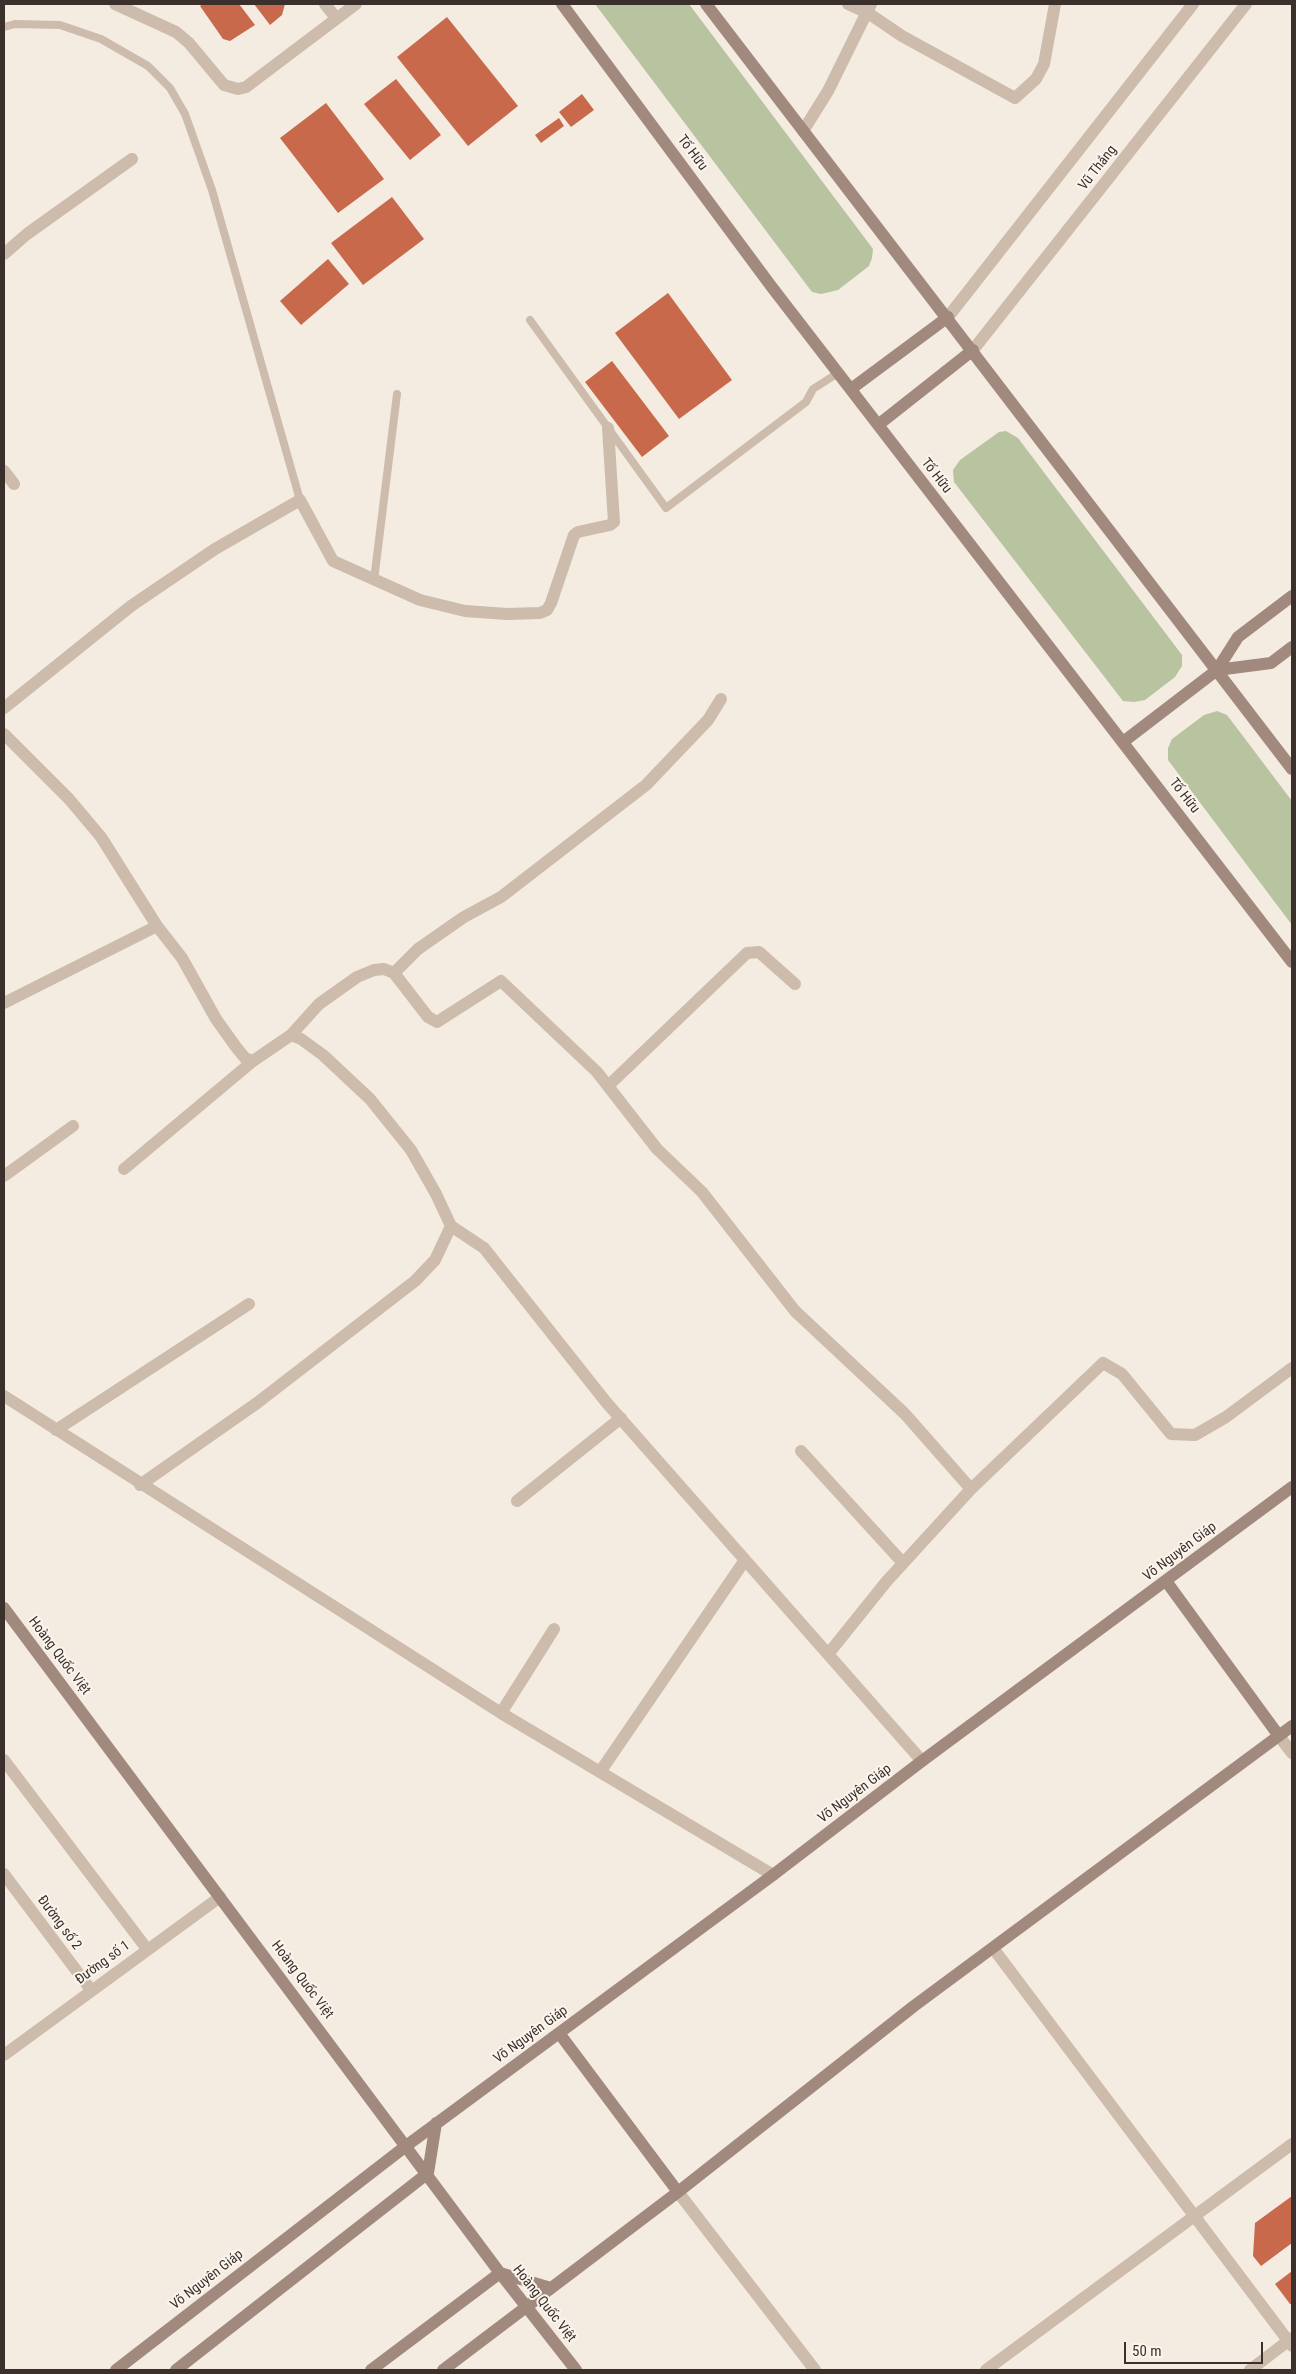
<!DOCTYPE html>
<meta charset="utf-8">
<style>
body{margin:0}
#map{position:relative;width:1296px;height:2374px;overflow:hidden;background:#f4ebe1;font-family:"Roboto Condensed",sans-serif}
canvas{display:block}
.frame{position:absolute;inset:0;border:5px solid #3b302b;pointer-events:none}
.scale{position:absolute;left:1124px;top:2342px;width:139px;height:22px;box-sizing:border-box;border:2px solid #3b302b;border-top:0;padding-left:6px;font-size:15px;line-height:18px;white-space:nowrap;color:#3b302b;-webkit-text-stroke:4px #fbf5ee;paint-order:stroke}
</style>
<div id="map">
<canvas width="1296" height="2374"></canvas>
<div class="frame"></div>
<div class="scale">50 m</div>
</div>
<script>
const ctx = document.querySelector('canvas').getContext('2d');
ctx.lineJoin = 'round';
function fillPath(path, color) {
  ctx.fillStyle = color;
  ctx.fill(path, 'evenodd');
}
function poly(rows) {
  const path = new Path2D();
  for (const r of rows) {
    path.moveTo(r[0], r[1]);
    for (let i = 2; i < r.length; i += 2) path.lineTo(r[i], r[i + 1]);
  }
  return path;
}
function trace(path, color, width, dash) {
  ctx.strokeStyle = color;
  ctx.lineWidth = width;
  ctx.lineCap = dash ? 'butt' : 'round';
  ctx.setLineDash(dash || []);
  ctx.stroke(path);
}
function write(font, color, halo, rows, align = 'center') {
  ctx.font = font + ' "Roboto Condensed",sans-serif';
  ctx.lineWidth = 4;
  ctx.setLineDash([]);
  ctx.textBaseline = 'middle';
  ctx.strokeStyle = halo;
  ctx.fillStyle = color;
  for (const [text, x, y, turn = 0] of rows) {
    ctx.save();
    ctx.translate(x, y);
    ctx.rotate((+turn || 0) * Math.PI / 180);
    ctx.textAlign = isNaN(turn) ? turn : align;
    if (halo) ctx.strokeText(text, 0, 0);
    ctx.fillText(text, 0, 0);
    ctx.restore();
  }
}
const green = poly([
 [595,4,689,4,873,249,872,258,869,266,838,290,821,294,812,292],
 [1006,431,1018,438,1182,655,1182,666,1175,677,1145,700,1134,702,1123,701,954,482,953,470,960,460,999,432],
 [1217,711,1227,715,1292,801,1292,925,1168,760,1168,748,1172,739,1204,715]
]);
const building = poly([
 [203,4,239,4,255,25,230,41,223,39,200,6],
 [254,4,285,4,282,15,270,25],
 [447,17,518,106,468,146,397,57],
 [396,79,441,135,410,160,364,104],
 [582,94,594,110,571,127,559,112],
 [326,103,384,179,338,213,280,138],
 [559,118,564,126,541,143,535,135],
 [392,197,424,239,363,285,331,243],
 [328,259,349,284,301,325,280,301],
 [668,293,732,380,679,419,615,333],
 [612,361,669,436,642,457,585,382],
 [1292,2196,1292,2243,1261,2266,1253,2256,1255,2223],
 [1292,2271,1292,2304,1290,2304,1275,2284]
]);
const lane = poly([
 [4,27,15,24,60,25,101,39,148,66,170,88,185,114,212,190,300,500],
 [530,320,666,508,806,402,813,389,838,373],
 [374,580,397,394]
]);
const street = poly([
 [115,4,176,32,189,43,224,85,238,89,246,87,356,4],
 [325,4,336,18],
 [848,4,868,13,902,36,1015,98,1036,79,1044,64,1055,4],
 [803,131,828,91,871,4],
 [4,254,27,234,132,159],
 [948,317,1193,4],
 [973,350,1246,4],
 [4,471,14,484],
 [721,699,708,720,646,785,501,897,464,917,418,949,394,973,428,1017,437,1022,501,981,597,1072,657,1149,702,1192,795,1311,905,1414,971,1489],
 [4,708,131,606,215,549,300,500,333,561,420,600,465,611,507,614,540,613,547,610,551,603,574,535,578,532,610,525,614,522,608,428],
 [4,734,69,799,101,837,157,926,182,958,216,1019,236,1047,245,1058,253,1061,291,1035,301,1039,323,1055,370,1099,411,1150,436,1194,451,1226,484,1248,606,1402,922,1761],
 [4,1003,157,926],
 [291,1035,319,1004,357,977,374,970,384,969,394,973],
 [608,1086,747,953,759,952,795,984],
 [124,1169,253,1061],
 [4,1176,73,1126],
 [4,1396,501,1713,773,1875],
 [56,1430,249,1304],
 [801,1451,903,1563],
 [140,1485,257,1403,415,1281,435,1260,451,1226],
 [517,1501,621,1418],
 [829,1653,886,1582,971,1489,1103,1363,1122,1374,1171,1434,1195,1435,1226,1417,1292,1368],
 [501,1713,554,1629],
 [1279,1736,1292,1753],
 [4,1760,147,1949],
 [600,1772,745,1560],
 [4,1874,91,1990],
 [993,1948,1292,2346],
 [4,2055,220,1897],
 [678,2192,815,2370],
 [986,2370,1292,2144],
 [1250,2370,1292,2338]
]);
const secondary = poly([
 [562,4,771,286,1292,962],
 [706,4,1292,769],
 [851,389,948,317],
 [878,425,973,350],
 [1217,670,1271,663,1292,647],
 [1123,742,1217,670,1238,637,1292,596],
 [1166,1581,1279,1736],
 [4,1608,500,2273,576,2370],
 [559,2033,678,2192],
 [116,2370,406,2146,773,1875,922,1761,1292,1487],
 [176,2370,428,2173,436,2123],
 [371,2370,500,2273,551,2288],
 [443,2370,678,2192,914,2006,1292,1726]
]);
const streetNames = [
 ["Tố Hữu",692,153,53],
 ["Vũ Thắng",1098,168,-52],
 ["Tố Hữu",936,476,52],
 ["Tố Hữu",1184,796,52],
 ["Võ Nguyên Giáp",1180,1552,-37],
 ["Hoàng Quốc Việt",59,1656,53],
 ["Võ Nguyên Giáp",855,1794,-37],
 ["Đường số 2",59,1923,53],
 ["Đường số 1",103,1963,-36],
 ["Hoàng Quốc Việt",302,1980,53],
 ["Võ Nguyên Giáp",531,2035,-36],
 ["Võ Nguyên Giáp",207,2280,-38],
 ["Hoàng Quốc Việt",544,2304,52]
];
fillPath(green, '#b8c4a0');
fillPath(building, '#c8694b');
trace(lane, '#cdbbac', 8);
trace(street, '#cdbbac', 12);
trace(secondary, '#a18a7d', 12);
write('14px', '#3b302b', '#fbf5ee', streetNames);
</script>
